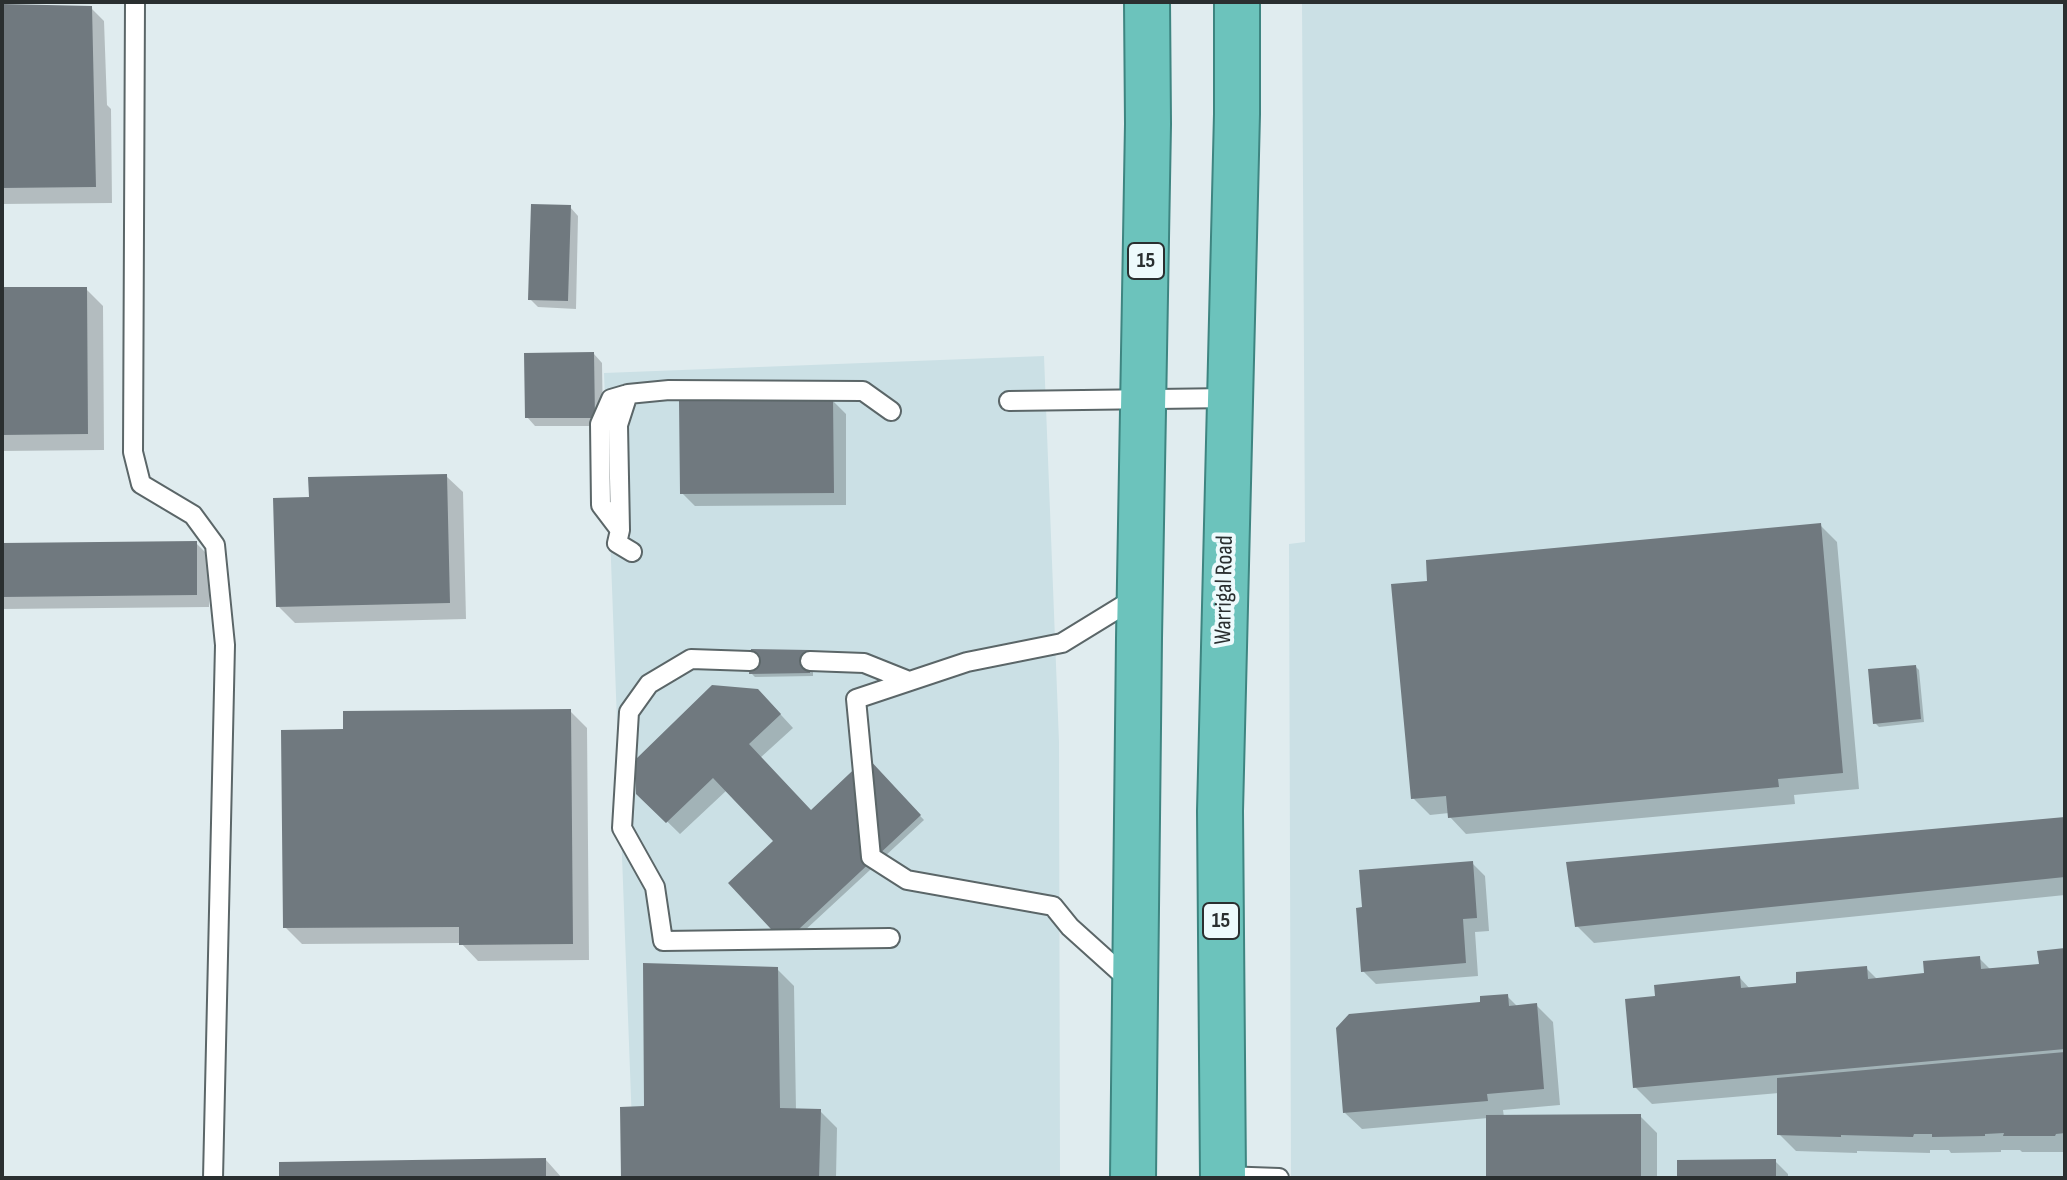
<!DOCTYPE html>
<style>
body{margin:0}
#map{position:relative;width:2067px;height:1180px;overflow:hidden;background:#e0ecef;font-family:"Sofia Sans Condensed",sans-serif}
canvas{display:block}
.frame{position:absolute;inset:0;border:4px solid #2a2f30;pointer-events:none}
</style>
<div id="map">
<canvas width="2067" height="1180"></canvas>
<div class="frame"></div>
</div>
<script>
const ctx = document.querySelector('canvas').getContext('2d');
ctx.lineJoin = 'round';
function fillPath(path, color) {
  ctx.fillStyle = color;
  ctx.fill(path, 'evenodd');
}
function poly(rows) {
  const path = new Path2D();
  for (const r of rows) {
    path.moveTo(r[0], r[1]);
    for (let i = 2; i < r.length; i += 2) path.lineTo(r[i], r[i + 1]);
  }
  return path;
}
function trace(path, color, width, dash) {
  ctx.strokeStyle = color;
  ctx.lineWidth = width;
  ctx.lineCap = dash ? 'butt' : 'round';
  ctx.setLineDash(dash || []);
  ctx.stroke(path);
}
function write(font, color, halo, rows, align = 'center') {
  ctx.font = font + ' "Sofia Sans Condensed",sans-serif';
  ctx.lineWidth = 8;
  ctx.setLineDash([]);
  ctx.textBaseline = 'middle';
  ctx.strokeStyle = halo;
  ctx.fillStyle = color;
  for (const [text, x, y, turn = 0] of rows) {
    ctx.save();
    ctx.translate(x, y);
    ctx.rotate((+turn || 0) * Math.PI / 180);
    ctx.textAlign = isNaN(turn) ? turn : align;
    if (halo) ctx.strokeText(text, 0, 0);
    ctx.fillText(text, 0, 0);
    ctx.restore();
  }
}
const built = poly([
 [1302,2,2065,2,2065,1178,1291,1178,1289,544,1305,542],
 [1044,356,1059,742,1060,1178,634,1178,604,373]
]);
const shadow = poly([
 [2,6,91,8,104,21,107,105,111,109,112,203,2,204],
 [570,207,578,216,576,309,538,307,530,299],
 [2,289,86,289,103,306,104,450,2,451],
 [594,354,602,363,603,426,535,426,527,417],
 [833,401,846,414,846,505,695,506,682,493],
 [446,476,463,492,466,619,295,623,278,606,311,499],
 [1820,525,1837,542,1859,789,1794,795,1795,804,1466,834,1450,817,1449,813,1430,815,1413,798],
 [196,543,209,556,209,607,2,609,2,545],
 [813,656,813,676,755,677,752,674],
 [1916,667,1919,670,1924,722,1879,727,1875,723],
 [771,704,793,728,760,758,811,813,867,760,924,820,789,945,775,842,727,790,680,834,638,793],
 [570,711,587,728,589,960,478,961,461,943,302,944,285,927,345,731],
 [2065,819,2065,895,1594,943,1577,926],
 [1472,863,1485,876,1489,931,1475,932,1478,976,1376,984,1363,971],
 [2065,950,2065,1152,2022,1152,2020,1150,2001,1150,2001,1152,1951,1153,1949,1150,1930,1150,1930,1153,1857,1151,1857,1153,1796,1151,1779,1134,1779,1093,1652,1104,1635,1087,1658,998,1740,978,1751,990,1798,985,1866,968,1878,980,1926,975,1979,958,1991,970,2041,966],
 [777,969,794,986,796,1111,820,1111,837,1128,836,1178,623,1178,646,1108],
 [1507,996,1518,1007,1536,1005,1553,1022,1560,1105,1503,1110,1504,1117,1640,1116,1657,1133,1657,1178,1488,1178,1488,1118,1362,1129,1345,1113,1482,1004],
 [546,1160,562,1178,281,1178],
 [1775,1161,1788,1174,1788,1178,1679,1178]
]);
const building = poly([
 [2,4,92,6,96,187,2,188],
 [531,204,571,205,568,301,528,300],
 [2,287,87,287,88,434,2,435],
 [594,352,595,418,525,418,524,353],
 [833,399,834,493,680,494,679,400],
 [447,474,450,603,276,607,273,498,309,497,308,477],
 [1821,523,1843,773,1778,779,1779,787,1448,818,1446,796,1411,799,1391,584,1427,581,1426,560],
 [197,541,197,595,2,597,2,543],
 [751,649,810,650,810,673,749,674],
 [1916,665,1921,719,1873,724,1868,669],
 [712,685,758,689,781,714,749,744,811,810,867,757,921,815,784,943,728,883,773,841,713,778,666,823,636,794,635,760],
 [571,709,573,944,459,945,459,927,283,928,281,730,343,729,343,711],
 [2065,817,2065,877,1575,927,1566,862],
 [1473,861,1477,918,1463,919,1466,963,1361,972,1356,908,1362,907,1359,870],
 [2065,948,2065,1049,1633,1088,1625,999,1655,996,1654,985,1740,976,1741,988,1796,983,1796,972,1867,966,1868,979,1924,973,1923,961,1980,956,1981,969,2039,964,2037,951],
 [643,963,778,967,780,1108,821,1109,819,1178,621,1178,620,1107,644,1106],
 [1508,994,1509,1006,1537,1003,1544,1089,1487,1094,1488,1101,1343,1113,1336,1028,1349,1014,1480,1002,1480,996],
 [2065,1052,2065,1133,2056,1134,2055,1136,2003,1136,2004,1133,1985,1134,1985,1136,1932,1137,1932,1134,1914,1134,1913,1137,1841,1135,1841,1137,1777,1135,1777,1078],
 [1641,1114,1641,1178,1486,1178,1486,1115],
 [546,1158,546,1178,279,1178,279,1162],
 [1776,1159,1776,1178,1677,1178,1677,1160]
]);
const service = poly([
 [135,2,133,452,141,484,193,515,215,545,225,645,213,1178],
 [1009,401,1230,398],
 [620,530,601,505,600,424,611,399,628,394],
 [632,552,617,543,620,530,618,425,628,394,669,390,863,391,891,411],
 [750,661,691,659,649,684,629,712,622,828,655,887,663,941,890,938],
 [810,661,864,663,909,681],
 [1130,981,1070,927,1053,906,907,880,871,857,856,699,967,662,1062,643,1137,597],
 [1223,1176,1279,1178]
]);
const trunk = poly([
 [1133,1178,1139,638,1148,124,1147,2],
 [1223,1178,1220,811,1237,114,1237,2]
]);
const shields = [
 [1146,261,36],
 [1221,921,36]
];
const shieldNames = [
 ["15",1146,261],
 ["15",1221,921]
];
const streetNames = [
 ["Warrigal Road",1225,590,-89]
];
fillPath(built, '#cbe0e5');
fillPath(shadow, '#0003');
fillPath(building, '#70797f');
trace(service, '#5b6668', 22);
trace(trunk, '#3e8581', 48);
trace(service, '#fff', 18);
trace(trunk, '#6cc3bc', 44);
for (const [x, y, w] of shields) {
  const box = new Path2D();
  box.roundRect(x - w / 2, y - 18, w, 36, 6);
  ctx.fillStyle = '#edfafc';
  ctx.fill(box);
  trace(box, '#2a2f30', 2);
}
write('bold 22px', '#2a2f30', null, shieldNames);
write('24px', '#2a2f30', '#edfafc', streetNames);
</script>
